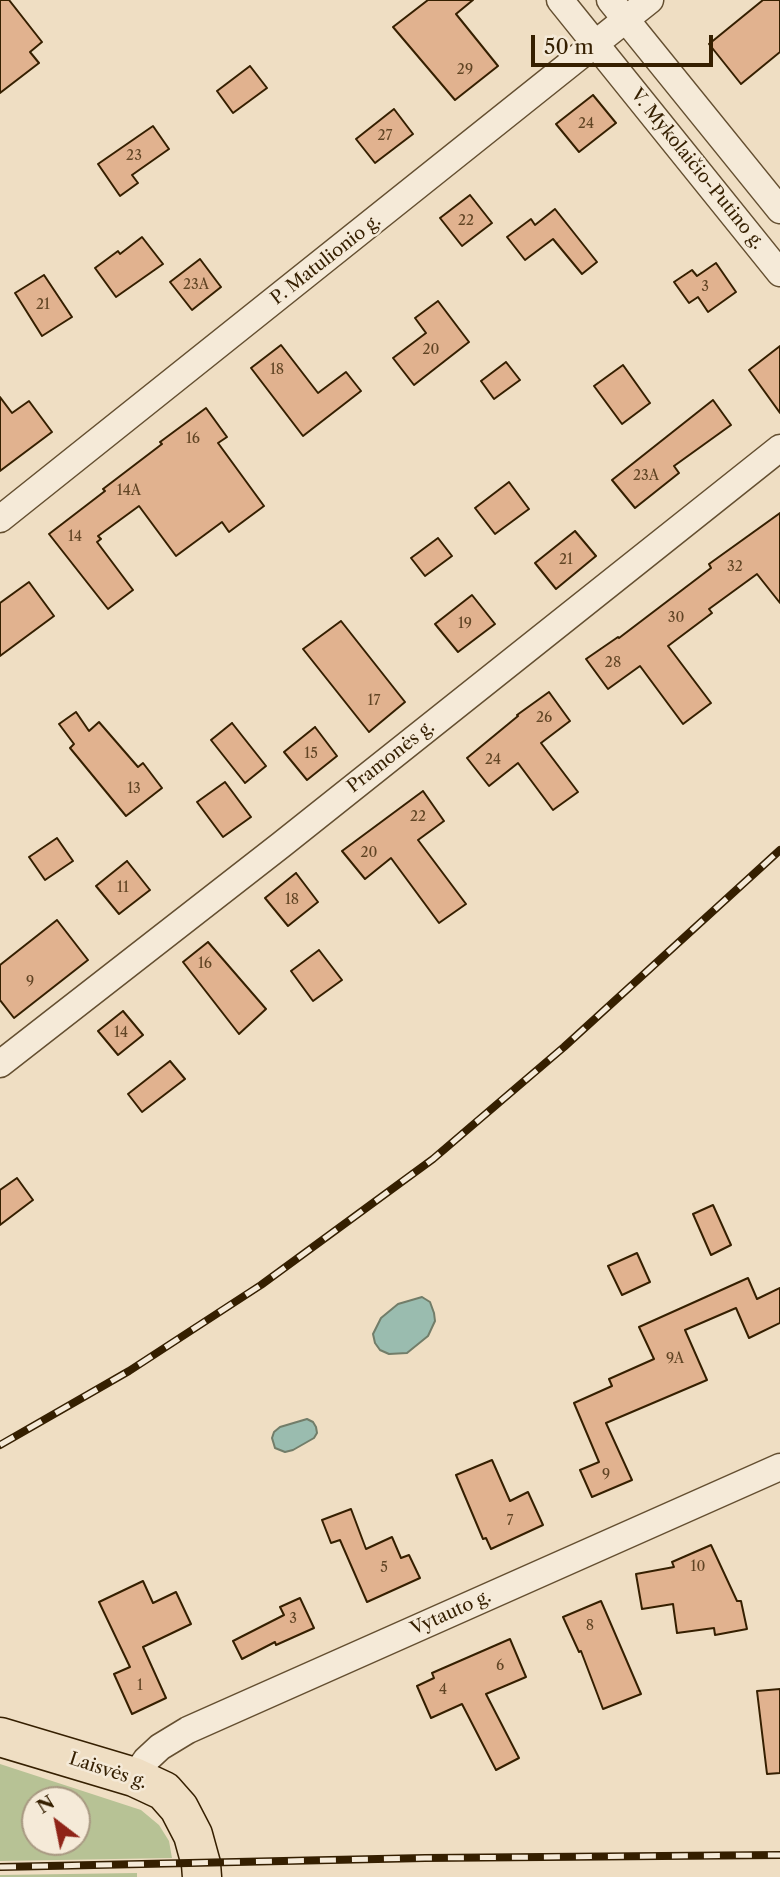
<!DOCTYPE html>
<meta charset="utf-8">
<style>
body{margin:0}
#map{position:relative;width:780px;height:1877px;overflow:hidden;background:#efdec3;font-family:"Libre Caslon Text",serif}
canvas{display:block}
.north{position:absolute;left:21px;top:1786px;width:70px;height:70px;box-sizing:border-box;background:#f5ead8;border:2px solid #a89982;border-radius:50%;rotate:328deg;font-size:19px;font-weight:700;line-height:28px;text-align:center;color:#351f00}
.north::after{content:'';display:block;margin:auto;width:24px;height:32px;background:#8f2418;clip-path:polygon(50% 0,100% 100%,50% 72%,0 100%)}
.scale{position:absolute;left:531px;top:35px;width:182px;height:32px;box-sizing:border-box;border:4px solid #351f00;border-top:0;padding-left:9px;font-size:21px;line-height:24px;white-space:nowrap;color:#351f00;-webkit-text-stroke:5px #f5ead8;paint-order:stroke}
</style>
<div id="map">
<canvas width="780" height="1877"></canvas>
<div class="north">N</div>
<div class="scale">50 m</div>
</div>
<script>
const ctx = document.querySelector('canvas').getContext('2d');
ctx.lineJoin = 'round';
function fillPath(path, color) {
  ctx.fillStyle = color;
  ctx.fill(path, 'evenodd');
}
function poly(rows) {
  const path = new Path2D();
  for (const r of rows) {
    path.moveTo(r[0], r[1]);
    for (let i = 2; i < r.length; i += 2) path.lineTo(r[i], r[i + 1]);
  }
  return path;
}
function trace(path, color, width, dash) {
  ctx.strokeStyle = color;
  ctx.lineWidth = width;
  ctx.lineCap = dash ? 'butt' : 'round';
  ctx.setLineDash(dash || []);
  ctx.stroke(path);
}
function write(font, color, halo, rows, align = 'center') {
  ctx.font = font + ' "Libre Caslon Text",serif';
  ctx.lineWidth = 5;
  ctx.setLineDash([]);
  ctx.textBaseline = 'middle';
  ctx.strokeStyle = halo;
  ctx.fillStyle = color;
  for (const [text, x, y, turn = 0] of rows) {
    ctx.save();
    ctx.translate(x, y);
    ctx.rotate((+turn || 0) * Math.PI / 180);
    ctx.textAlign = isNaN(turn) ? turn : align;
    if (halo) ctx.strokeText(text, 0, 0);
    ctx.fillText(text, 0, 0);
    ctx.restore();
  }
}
const green = poly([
 [0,1764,141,1810,159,1825,169,1841,172,1858,0,1861],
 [77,1800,77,1842,35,1842,35,1800],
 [137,1873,137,1877,0,1877,0,1875]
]);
const water = poly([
 [422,1297,430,1302,434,1313,435,1321,428,1336,407,1353,389,1354,380,1350,375,1343,373,1334,381,1318,398,1304,422,1297],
 [307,1419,313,1422,316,1427,317,1433,314,1438,293,1450,285,1452,275,1448,272,1438,274,1432,280,1427,307,1419]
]);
const building = poly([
 [0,0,9,0,42,42,30,52,39,63,0,93,0,0],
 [428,0,473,0,456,14,498,66,455,100,393,27,428,0],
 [763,0,780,0,780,52,741,84,709,44,763,0],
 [250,66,267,88,233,113,217,91,250,66],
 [593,95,616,123,579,152,556,124,593,95],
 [394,109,413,134,375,163,356,139,394,109],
 [153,126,169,149,132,175,138,183,120,196,98,164,153,126],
 [470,195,492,223,462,246,440,218,470,195],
 [555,209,597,262,582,274,553,239,525,260,507,237,531,219,535,225,555,209],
 [142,237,163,264,116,297,95,268,118,251,120,254,142,237],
 [200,259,221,287,192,310,170,282,200,259],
 [716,263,736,292,708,312,698,297,689,303,674,282,692,270,697,276,716,263],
 [44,275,72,317,42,336,15,293,44,275],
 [438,301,469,342,414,385,393,358,426,333,415,318,438,301],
 [281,345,318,393,346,372,361,391,303,436,251,368,281,345],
 [780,346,780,413,749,370,780,346],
 [506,362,520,380,494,399,481,381,506,362],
 [623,365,650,403,622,424,594,386,623,365],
 [0,397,12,413,29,401,52,432,0,471,0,397],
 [713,400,731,425,674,466,679,473,635,508,612,480,713,400],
 [206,408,227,437,218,443,264,506,229,532,222,522,176,556,139,506,98,536,101,539,97,542,133,590,108,609,49,534,105,491,103,489,162,444,160,442,206,408],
 [509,482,529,509,495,534,475,508,509,482],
 [780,513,780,603,757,574,709,609,712,613,668,646,711,703,683,724,640,666,608,689,586,659,618,637,619,638,711,568,709,564,780,513],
 [575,531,596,556,556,589,535,563,575,531],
 [438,538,452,556,425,576,411,558,438,538],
 [29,582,54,616,0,656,0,603,29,582],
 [472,595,495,624,458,652,435,624,472,595],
 [341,621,405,702,369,732,303,649,341,621],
 [549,692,570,721,541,743,578,792,553,810,518,763,489,786,467,758,518,716,517,715,549,692],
 [76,712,89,731,99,722,138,767,143,763,162,788,126,816,70,748,74,744,59,724,76,712],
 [232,723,266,766,245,783,211,740,232,723],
 [315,727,337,756,307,780,284,752,315,727],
 [225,782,251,817,223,837,197,802,225,782],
 [423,791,444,821,418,840,466,904,439,923,391,858,365,879,342,851,423,791],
 [57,838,73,861,45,880,29,857,57,838],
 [127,861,150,890,119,914,96,886,127,861],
 [296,873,318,902,288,926,265,898,296,873],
 [57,920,88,960,14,1018,0,1000,0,965,57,920],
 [208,942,266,1009,239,1034,183,962,208,942],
 [319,950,342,980,313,1001,291,971,319,950],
 [123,1011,143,1035,118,1055,98,1031,123,1011],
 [170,1061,185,1079,142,1112,128,1094,170,1061],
 [17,1178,33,1200,0,1225,0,1190,17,1178],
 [713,1205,731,1245,711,1255,693,1214,713,1205],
 [637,1253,650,1282,622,1295,608,1266,637,1253],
 [748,1278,757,1299,780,1288,780,1323,749,1338,736,1308,685,1330,707,1380,606,1423,632,1480,592,1497,580,1470,599,1462,574,1403,612,1386,609,1379,654,1359,639,1327,748,1278],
 [492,1460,510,1501,528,1492,543,1525,491,1549,486,1538,483,1539,456,1475,492,1460],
 [351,1509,366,1549,392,1537,401,1558,409,1555,420,1578,367,1602,340,1540,331,1543,322,1520,351,1509],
 [711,1545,737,1601,741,1601,747,1629,715,1635,714,1628,677,1633,673,1604,642,1609,636,1574,674,1567,672,1562,711,1545],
 [143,1581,153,1603,176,1592,191,1624,143,1647,166,1698,132,1714,114,1674,130,1667,99,1602,143,1581],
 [300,1598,314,1628,276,1645,275,1642,242,1659,233,1641,284,1615,280,1607,300,1598],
 [601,1601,641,1694,603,1709,581,1651,579,1652,563,1617,601,1601],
 [510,1639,526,1677,486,1694,519,1758,496,1770,462,1704,431,1718,417,1686,434,1678,432,1673,510,1639],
 [780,1689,780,1773,767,1774,757,1691,780,1689]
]);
const minor = poly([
 [560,0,780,273],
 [610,0,780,210],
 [0,519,650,0],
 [0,1064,281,845,780,448],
 [134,1777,146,1760,160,1747,188,1730,780,1467]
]);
const primary = poly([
 [0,1737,134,1777,164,1791,179,1808,193,1835,201,1864,202,1877]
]);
const rail = poly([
 [0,1445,129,1371,261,1285,433,1159,564,1047,780,850],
 [0,1867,425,1858,780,1855]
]);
const numberNames = [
 ["29",465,70],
 ["24",586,124],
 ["27",385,136],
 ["23",134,156],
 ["22",466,221],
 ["23A",196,285],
 ["3",705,287],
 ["21",43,305],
 ["20",431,350],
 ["18",277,370],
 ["16",193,439],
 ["23A",646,476],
 ["14A",129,491],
 ["14",75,537],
 ["21",566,560],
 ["32",735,567],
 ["30",676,618],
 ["19",465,624],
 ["28",613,663],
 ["17",374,701],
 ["26",544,718],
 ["15",311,754],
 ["24",493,760],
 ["13",134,789],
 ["22",418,817],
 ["20",369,853],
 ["11",123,888],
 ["18",292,900],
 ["16",205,964],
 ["9",30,982],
 ["14",121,1033],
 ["9A",675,1359],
 ["9",606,1475],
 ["7",510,1521],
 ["10",698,1567],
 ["5",384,1568],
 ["3",293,1619],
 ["8",590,1626],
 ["6",500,1666],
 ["1",140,1686],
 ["4",443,1690]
];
const streetNames = [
 ["V. Mykolaičio-Putino g.",697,169,51],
 ["P. Matulionio g.",326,260,-38],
 ["Pramonės g.",391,757,-38],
 ["Vytauto g.",451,1613,-24],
 ["Laisvės g.",108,1771,18]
];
fillPath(green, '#b7c295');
fillPath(water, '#9abcaf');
trace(water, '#727d69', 2);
fillPath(building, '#e1b28f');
trace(building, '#351f00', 2);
trace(minor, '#644f31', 29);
trace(primary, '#351f00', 41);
trace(minor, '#f5ead8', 26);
trace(primary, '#efdec3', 38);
trace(rail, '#351f00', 8);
trace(rail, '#f5ead8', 5, [16]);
write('14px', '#604424', null, numberNames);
write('18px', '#351f00', '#f5ead8', streetNames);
</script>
